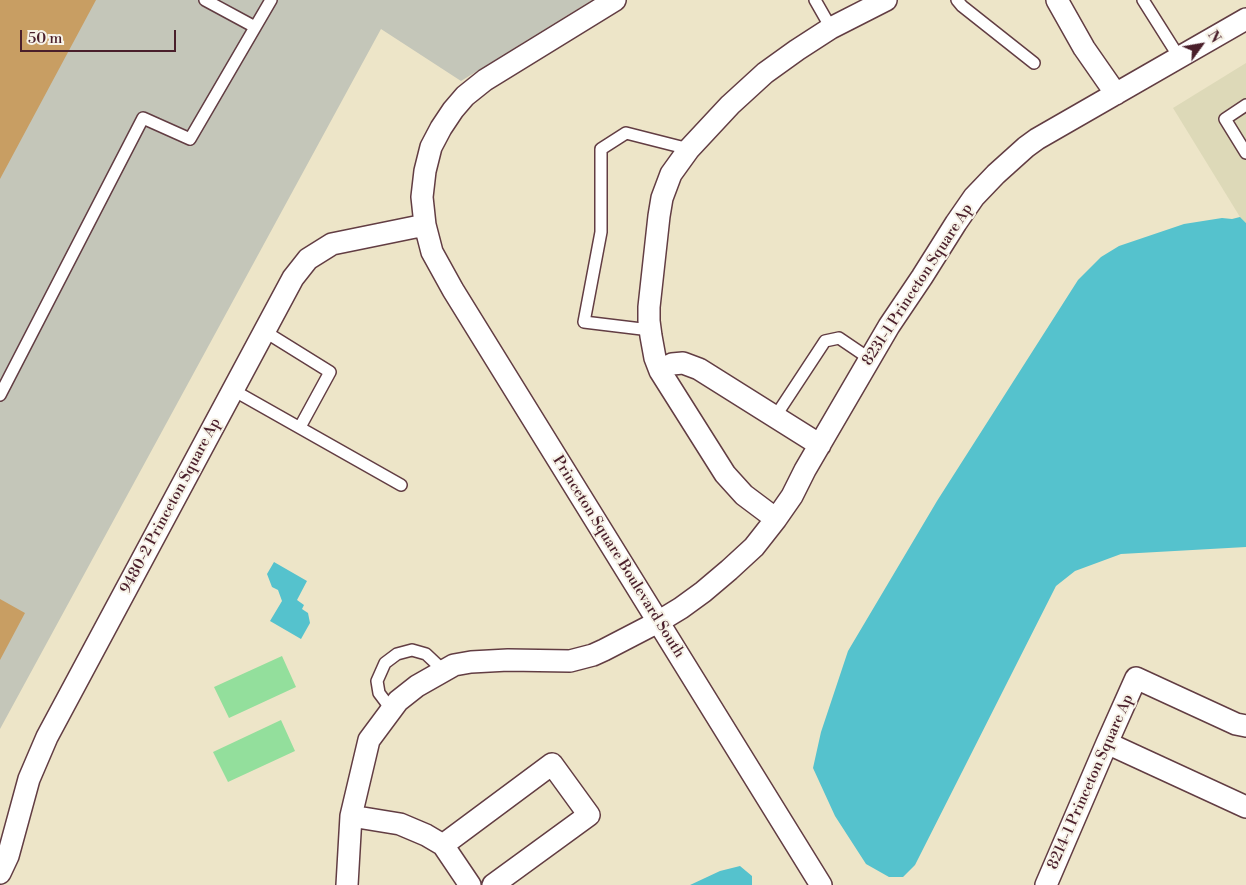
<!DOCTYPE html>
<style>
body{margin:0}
#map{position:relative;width:1246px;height:885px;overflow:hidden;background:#ede5c8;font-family:"Libre Bodoni",serif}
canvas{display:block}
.north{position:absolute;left:1176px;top:20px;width:50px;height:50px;-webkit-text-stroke:4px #f7f3e8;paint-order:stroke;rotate:58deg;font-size:14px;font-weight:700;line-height:20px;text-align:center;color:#4a1f2b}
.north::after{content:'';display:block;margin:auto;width:18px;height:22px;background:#4a1f2b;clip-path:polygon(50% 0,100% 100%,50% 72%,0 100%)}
.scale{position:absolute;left:20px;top:30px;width:156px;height:22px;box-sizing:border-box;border:2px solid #4a1f2b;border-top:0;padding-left:6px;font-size:15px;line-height:18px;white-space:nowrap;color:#4a1f2b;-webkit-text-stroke:4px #f7f3e8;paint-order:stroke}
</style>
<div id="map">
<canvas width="1246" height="885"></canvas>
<div class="north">N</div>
<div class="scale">50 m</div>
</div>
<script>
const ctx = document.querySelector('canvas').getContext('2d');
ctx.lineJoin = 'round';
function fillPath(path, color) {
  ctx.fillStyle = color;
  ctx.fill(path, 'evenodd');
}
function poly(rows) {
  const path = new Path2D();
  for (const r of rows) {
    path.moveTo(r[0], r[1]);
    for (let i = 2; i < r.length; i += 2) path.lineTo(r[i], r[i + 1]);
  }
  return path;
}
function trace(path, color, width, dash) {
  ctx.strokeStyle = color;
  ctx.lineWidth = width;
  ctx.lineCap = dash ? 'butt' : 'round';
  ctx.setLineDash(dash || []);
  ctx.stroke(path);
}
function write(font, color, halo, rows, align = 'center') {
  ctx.font = font + ' "Libre Bodoni",serif';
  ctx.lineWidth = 4;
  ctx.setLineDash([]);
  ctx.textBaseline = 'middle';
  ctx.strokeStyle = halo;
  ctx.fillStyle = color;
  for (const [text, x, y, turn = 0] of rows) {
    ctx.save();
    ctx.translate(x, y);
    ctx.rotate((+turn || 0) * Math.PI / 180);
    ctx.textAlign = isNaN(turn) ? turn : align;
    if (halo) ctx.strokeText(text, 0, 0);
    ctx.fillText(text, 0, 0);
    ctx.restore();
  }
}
const built = poly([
 [1246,63,1246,223,1240,217,1173,108]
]);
const industrial = poly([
 [0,0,592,0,461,81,381,29,0,729]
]);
const green = poly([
 [282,656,296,687,229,718,214,687],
 [281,720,295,751,228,782,213,752]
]);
const water = poly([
 [1240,217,1246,223,1246,547,1121,554,1075,571,1056,586,915,865,903,877,889,877,866,864,835,816,813,768,821,732,848,651,937,501,1078,280,1101,257,1119,246,1184,224,1222,218,1232,219],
 [274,562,307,581,297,600,304,605,302,609,308,613,310,623,301,639,270,621,282,601,278,590,272,587,267,574],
 [740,866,752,876,752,885,690,885,720,871]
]);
const building = poly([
 [0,0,96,0,0,179],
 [0,599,25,613,0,660]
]);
const lane = poly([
 [205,0,255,27],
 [815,0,831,28],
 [957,0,962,6,1034,63],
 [1143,0,1179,57],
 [1246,105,1225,119,1246,153],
 [650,330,584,322,601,232,601,149,626,133,689,149],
 [264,331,330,372,300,427],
 [233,390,401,485],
 [0,395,143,118,190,139,271,0],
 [775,417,825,341,839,338,870,359],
 [391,709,379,693,377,681,385,663,397,654,412,650,426,654,444,671]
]);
const street = poly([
 [615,0,485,80,465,96,453,110,441,128,431,147,425,171,422,197,425,225,432,252,453,290,821,885],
 [1057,0,1084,48,1116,94],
 [660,371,672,364,683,363,699,369,820,445],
 [776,519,744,495,725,474,660,371,655,358,651,336,649,321,649,307,659,216,662,198,671,174,689,149,730,105,765,73,797,50,831,28,886,0],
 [1107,743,1246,807],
 [351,816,400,824,426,835,443,845],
 [0,873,8,856,29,779,47,737,293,278,308,259,332,244,425,225],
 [347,885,351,816,369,740,398,701,417,686,454,665,471,662,508,660,570,661,593,655,604,650,658,622,681,608,703,592,729,570,754,547,776,519,792,496,805,470,889,326,922,277,956,223,974,197,996,174,1026,147,1037,139,1246,19],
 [470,885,443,845,552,764,589,815,493,885],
 [1046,885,1107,743,1136,678,1236,724,1246,726]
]);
const streetNames = [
 ["8231-1 Princeton Square Ap",918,285,-57],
 ["9480-2 Princeton Square Ap",171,506,-62],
 ["Princeton Square Boulevard South",618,557,58],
 ["8214-1 Princeton Square Ap",1091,782,-66]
];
fillPath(built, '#ddd9b8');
fillPath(industrial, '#c4c6b9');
fillPath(green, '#93df9c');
fillPath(water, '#55c2cd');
fillPath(building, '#c89e63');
trace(lane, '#623d43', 14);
trace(street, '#623d43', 24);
trace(lane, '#fff', 11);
trace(street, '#fff', 21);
write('15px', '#4a1f2b', '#f7f3e8', streetNames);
</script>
